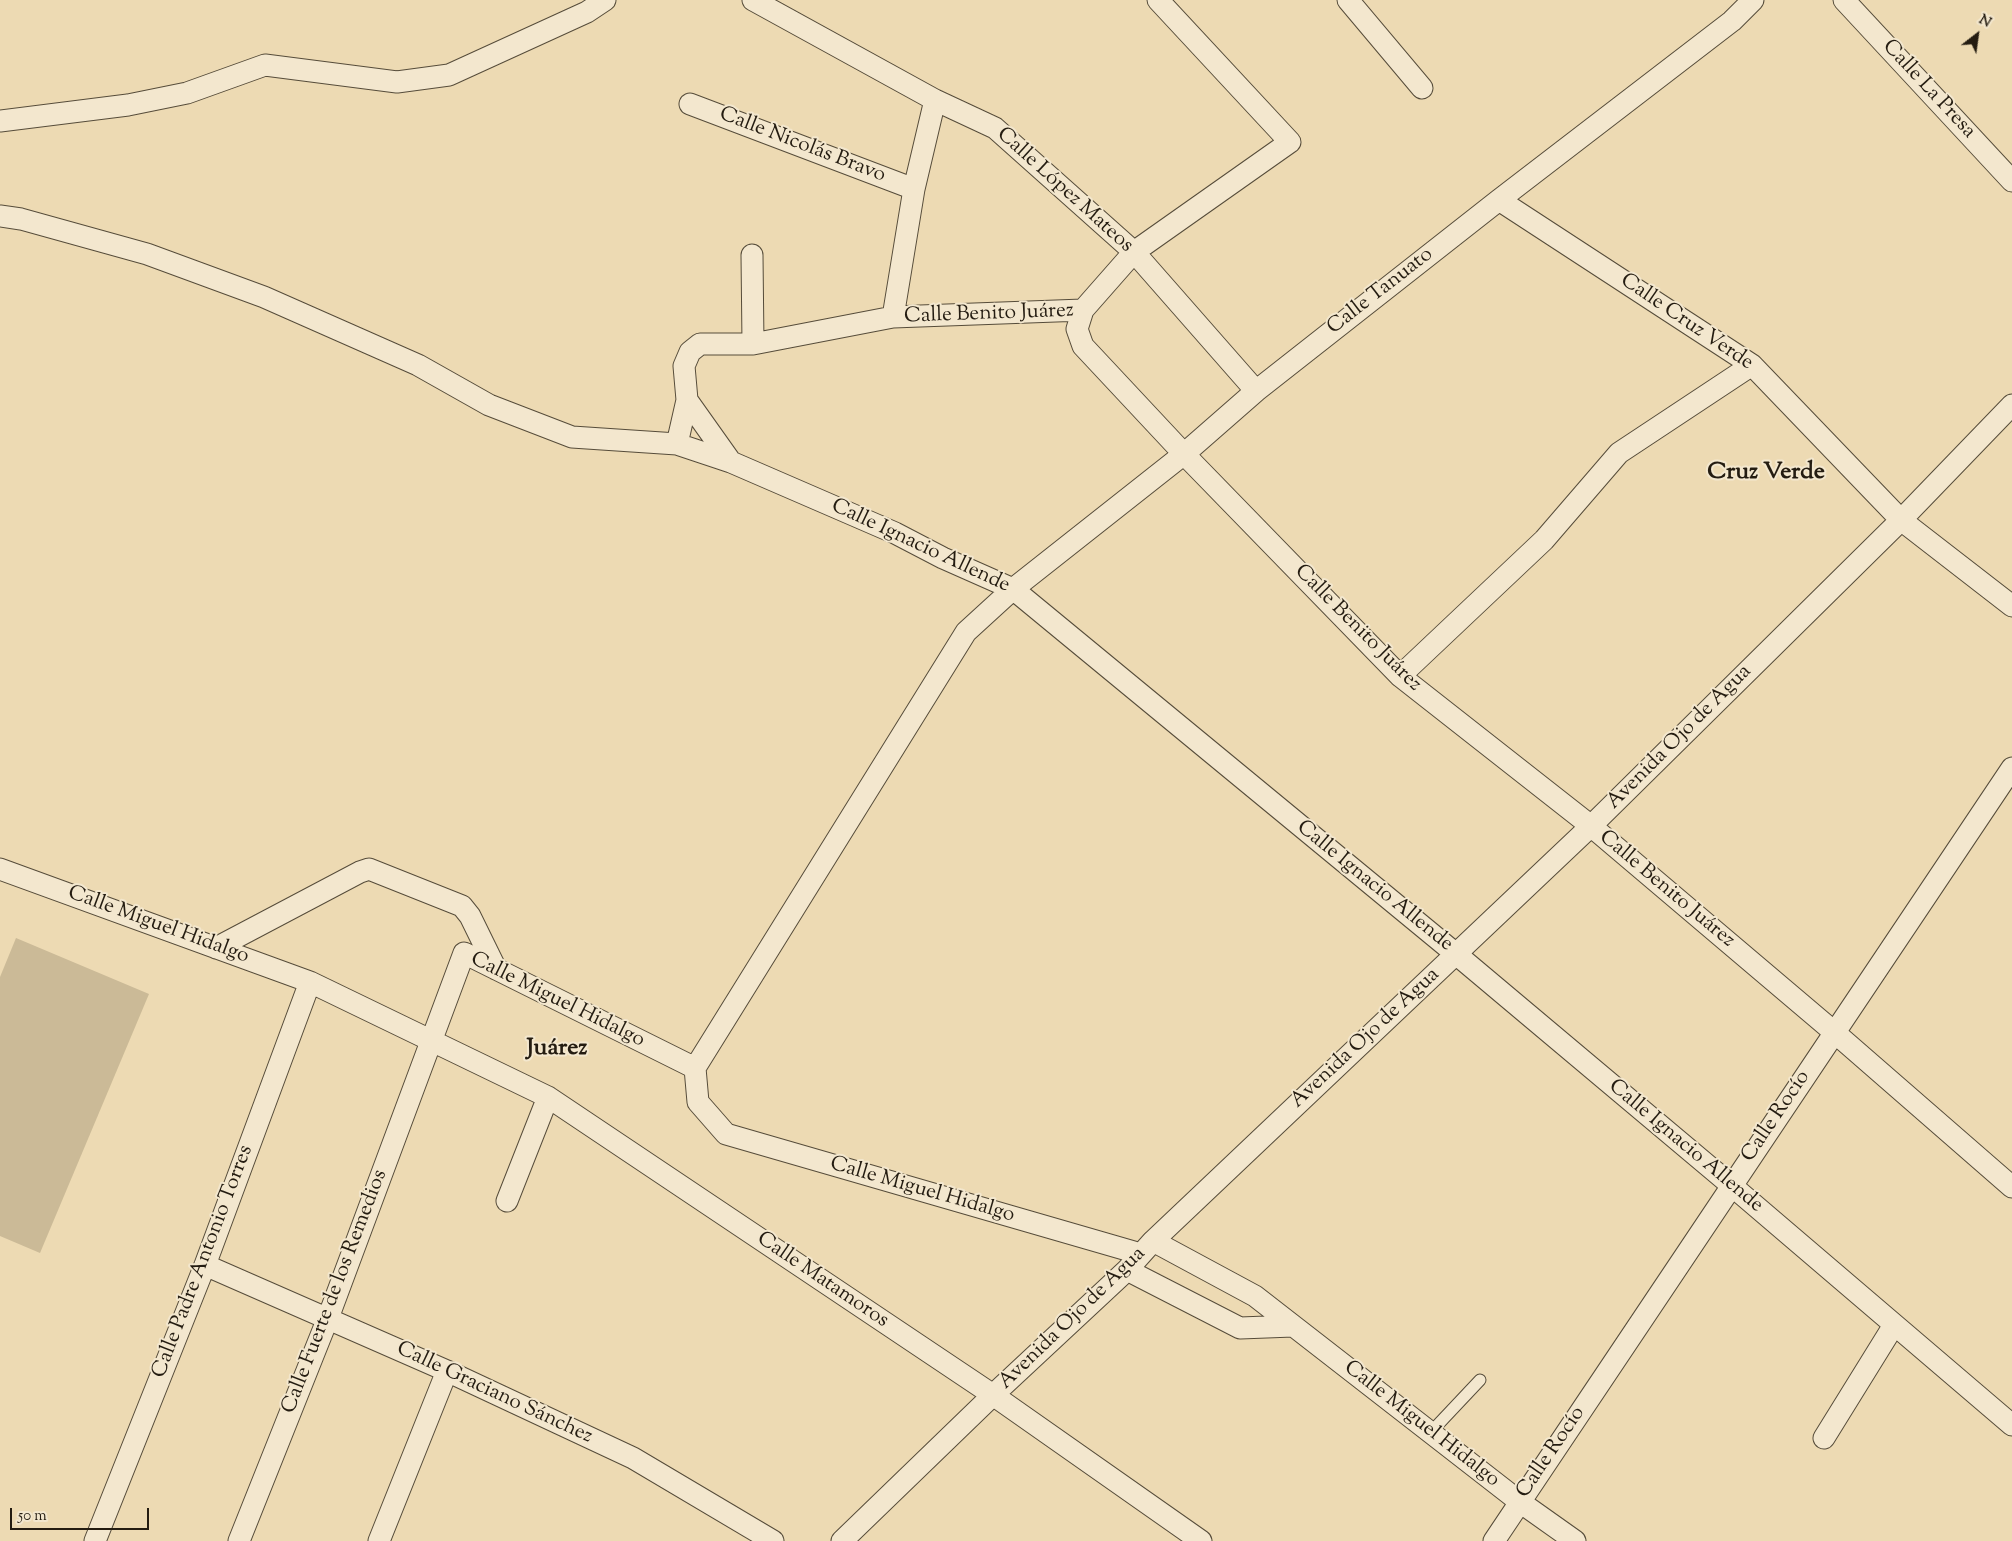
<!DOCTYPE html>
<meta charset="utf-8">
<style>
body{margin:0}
#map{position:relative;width:2012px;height:1541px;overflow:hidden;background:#eddab3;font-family:"Sorts Mill Goudy",serif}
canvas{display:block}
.north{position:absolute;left:1952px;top:10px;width:50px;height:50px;-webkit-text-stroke:4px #f3e7ce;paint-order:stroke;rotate:30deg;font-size:14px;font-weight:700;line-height:20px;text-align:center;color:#241c11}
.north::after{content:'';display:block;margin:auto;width:18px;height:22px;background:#241c11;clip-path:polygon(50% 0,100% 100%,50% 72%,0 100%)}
.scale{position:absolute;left:10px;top:1508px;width:139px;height:22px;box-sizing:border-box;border:2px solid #241c11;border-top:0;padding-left:6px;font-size:15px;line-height:18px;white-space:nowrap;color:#241c11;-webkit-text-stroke:4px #f3e7ce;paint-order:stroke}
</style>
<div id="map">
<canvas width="2012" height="1541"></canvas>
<div class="north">N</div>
<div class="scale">50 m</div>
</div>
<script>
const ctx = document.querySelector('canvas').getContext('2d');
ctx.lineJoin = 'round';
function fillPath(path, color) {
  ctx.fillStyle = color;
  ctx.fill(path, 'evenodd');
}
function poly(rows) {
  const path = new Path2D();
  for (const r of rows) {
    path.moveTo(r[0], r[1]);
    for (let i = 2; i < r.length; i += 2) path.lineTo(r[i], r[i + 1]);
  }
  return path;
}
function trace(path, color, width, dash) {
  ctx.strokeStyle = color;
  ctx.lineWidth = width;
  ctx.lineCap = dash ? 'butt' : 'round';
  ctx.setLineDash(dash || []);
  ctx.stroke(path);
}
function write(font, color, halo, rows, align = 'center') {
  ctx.font = font + ' "Sorts Mill Goudy",serif';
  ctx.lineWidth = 4;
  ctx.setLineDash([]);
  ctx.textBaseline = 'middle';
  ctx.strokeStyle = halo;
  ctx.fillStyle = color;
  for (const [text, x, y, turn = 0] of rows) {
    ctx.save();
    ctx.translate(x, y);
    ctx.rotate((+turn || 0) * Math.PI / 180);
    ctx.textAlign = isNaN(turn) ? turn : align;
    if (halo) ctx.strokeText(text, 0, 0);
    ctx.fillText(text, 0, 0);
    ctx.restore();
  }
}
const green = poly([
 [16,938,149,994,40,1253,0,1236,0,977]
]);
const service = poly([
 [1431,1432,1480,1380]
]);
const minor = poly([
 [753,0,935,100,995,128,1134,252,1256,391],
 [1158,0,1290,142,1134,252,1083,310,1077,329,1083,346,1184,454,1400,676,1591,826,1834,1032,2012,1187],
 [1348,0,1422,88],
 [1844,0,2012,181],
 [690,104,914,189],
 [0,121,128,105,187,93,265,65,397,82,449,75,587,12,605,0],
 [1499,200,1752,365,1901,520,2012,606],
 [0,216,21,219,147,254,264,297,418,365,489,405,572,437,677,444,731,462,895,533,943,558,1013,589,1456,954,1731,1185,2012,1425],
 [752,255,753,344],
 [893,317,914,189,935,100],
 [687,400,731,462],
 [677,444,687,400,684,366,690,352,700,344,753,344,893,317,1083,310],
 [1400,676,1544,540,1619,453,1752,365],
 [0,869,310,982,548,1097,993,1395,1201,1541],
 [216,948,360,872,369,869,462,906,470,916,496,969],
 [695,1068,966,632,1013,589,1184,454,1256,391,1499,200,1732,21,1753,0],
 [507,1201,548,1097],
 [1153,1241,1255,1296,1520,1502,1575,1541],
 [205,1265,447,1371,633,1458,773,1541],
 [1127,1270,1240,1328,1293,1326],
 [1824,1438,1894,1325],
 [95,1541,205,1265,310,982],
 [239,1541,328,1318,464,953,695,1068,698,1102,726,1134,1141,1254],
 [379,1541,447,1371],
 [842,1541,993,1395,1127,1270,1153,1241,1591,826,1901,520,2012,405],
 [1494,1541,2012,768]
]);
const streetNames = [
 ["Calle La Presa",1928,90,47],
 ["Calle Nicolás Bravo",802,146,21],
 ["Calle López Mateos",1064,191,42],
 ["Calle Tanuato",1381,292,-38],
 ["Calle Benito Juárez",989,315,-2],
 ["Calle Cruz Verde",1686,323,34],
 ["Calle Ignacio Allende",920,547,25],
 ["Calle Benito Juárez",1357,629,45],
 ["Avenida Ojo de Agua",1680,738,-45],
 ["Calle Ignacio Allende",1374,887,39],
 ["Calle Benito Juárez",1666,890,40],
 ["Calle Miguel Hidalgo",158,926,20],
 ["Calle Miguel Hidalgo",557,1001,26],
 ["Avenida Ojo de Agua",1366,1039,-43],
 ["Calle Rocío",1777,1117,-56],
 ["Calle Ignacio Allende",1685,1147,40],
 ["Calle Miguel Hidalgo",922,1191,16],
 ["Calle Padre Antonio Torres",204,1262,-69],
 ["Calle Matamoros",822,1281,34],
 ["Calle Fuerte de los Remedios",336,1292,-69],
 ["Avenida Ojo de Agua",1073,1319,-44],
 ["Calle Graciano Sánchez",494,1394,25],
 ["Calle Miguel Hidalgo",1421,1425,38],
 ["Calle Rocío",1552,1453,-56]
];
const quarterNames = [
 ["Cruz Verde",1766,474],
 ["Juárez",557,1050]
];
fillPath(green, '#cbba97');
trace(service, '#564c3a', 13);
trace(minor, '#564c3a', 23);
trace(service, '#f3e7ce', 11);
trace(minor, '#f3e7ce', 21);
write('21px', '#241c11', '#f3e7ce', streetNames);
write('bold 24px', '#241c11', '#f3e7ce', quarterNames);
</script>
